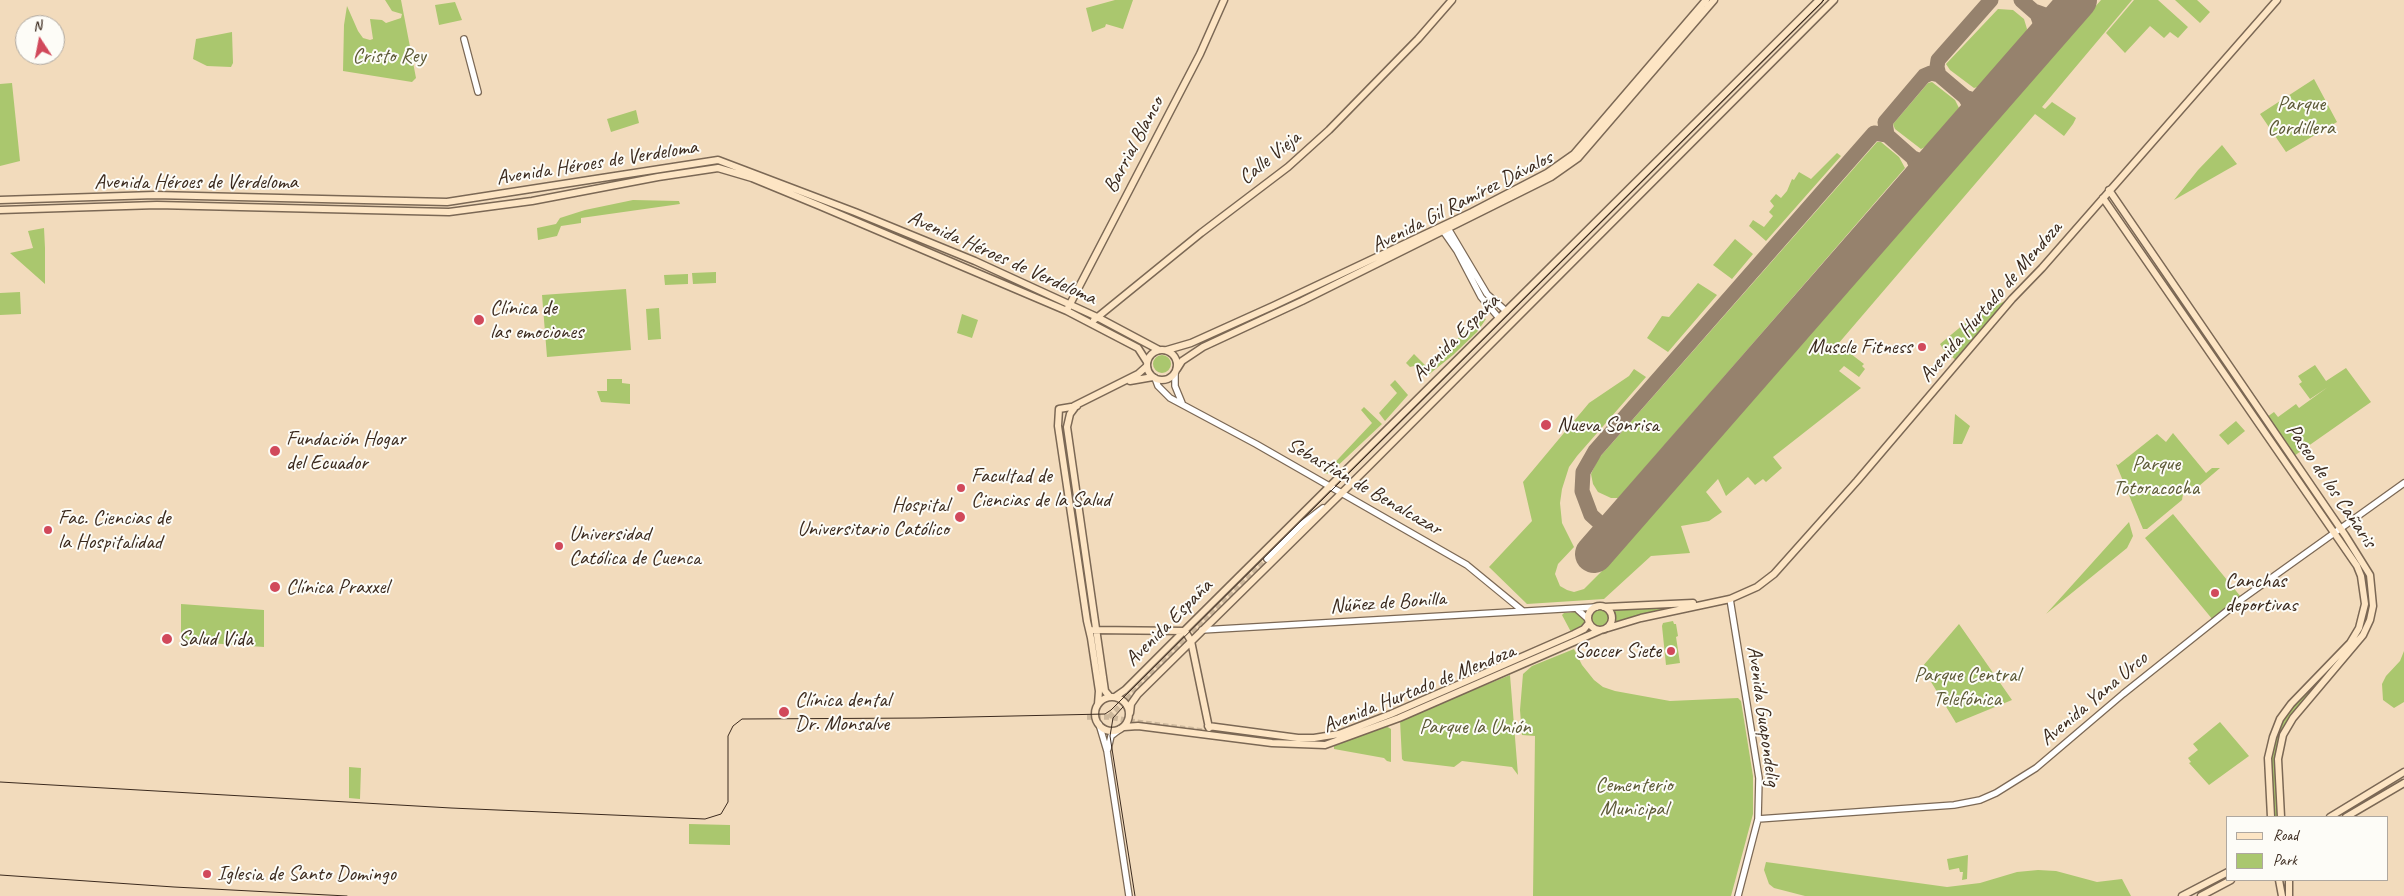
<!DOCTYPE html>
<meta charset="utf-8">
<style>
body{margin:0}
#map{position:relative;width:2404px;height:896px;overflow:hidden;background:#f2dbbc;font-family:Caveat,sans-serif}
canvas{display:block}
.legend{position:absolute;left:2226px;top:816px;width:162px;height:65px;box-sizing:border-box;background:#fdfcf7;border:1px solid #afa8a0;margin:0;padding:6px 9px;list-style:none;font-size:15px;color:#3b2a1e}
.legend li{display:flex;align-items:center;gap:10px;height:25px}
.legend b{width:25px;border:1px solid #afa8a0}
.north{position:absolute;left:15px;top:15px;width:50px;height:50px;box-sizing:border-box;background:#fdfcf7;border:1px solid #afa8a0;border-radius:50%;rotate:349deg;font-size:14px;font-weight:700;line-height:20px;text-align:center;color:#3b2a1e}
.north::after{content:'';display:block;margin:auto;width:18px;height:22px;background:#d1495b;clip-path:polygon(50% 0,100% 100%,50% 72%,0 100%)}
</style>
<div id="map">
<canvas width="2404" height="896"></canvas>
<ul class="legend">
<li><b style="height:6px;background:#fde5c4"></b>Road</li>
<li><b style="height:14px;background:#aac76e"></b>Park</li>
</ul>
<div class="north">N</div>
</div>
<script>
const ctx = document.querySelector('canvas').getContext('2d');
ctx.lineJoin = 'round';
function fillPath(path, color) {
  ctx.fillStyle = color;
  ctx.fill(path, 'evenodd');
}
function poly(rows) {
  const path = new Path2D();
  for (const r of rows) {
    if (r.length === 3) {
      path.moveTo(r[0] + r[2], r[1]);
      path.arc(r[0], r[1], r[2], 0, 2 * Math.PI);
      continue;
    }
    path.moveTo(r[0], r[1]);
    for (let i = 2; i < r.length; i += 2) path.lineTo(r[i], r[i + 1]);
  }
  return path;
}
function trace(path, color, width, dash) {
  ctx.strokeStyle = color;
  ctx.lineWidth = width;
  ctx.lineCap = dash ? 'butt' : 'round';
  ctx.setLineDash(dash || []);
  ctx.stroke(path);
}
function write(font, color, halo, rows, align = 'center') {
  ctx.font = font + ' Caveat,sans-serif';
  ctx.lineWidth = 4;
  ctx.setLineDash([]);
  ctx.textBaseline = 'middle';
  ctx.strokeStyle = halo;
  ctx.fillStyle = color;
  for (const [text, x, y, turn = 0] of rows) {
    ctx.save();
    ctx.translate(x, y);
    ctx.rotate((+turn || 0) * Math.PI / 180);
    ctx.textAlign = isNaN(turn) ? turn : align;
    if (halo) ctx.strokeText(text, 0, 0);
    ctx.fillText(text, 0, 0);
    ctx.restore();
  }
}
const green = poly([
 [385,0,401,0,416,78,412,82,343,71,344,25,347,6,358,31,363,38,370,40,373,39,370,19,382,20,386,23,401,18,402,14,392,11],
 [1115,0,1133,0,1123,29,1106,24,1105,27,1092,32,1086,8],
 [2101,0,2132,0,2042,107,2045,109,2052,102,2076,118,2073,124,2064,136,2035,114,1838,344,1864,364,1862,366,1865,369,1859,377,1844,366,1839,371,1861,388,1773,457,1782,468,1766,482,1763,479,1755,485,1748,477,1726,496,1718,479,1706,492,1722,512,1709,521,1681,526,1690,553,1651,556,1604,599,1527,604,1489,567,1532,521,1523,482,1589,403,1629,376,1634,369,1646,377,1577,456,1569,467,1562,489,1560,503,1562,523,1574,547,1558,564,1555,574,1560,586,1567,590,1574,592,1584,589,1603,570],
 [2134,0,2158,0,2188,27,2178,38,2170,32,2164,38,2150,26,2125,53,2106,33],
 [2175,0,2197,0,2210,12,2200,23],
 [455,2,462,20,439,25,435,5],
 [1998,9,2013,10,2024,19,2027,29,2026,36,1981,86,1974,88,1950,70,1946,64],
 [232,32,233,63,231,67,207,66,193,59,196,39],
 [2314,79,2337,122,2286,152,2260,114],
 [1932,82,1955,100,1959,108,1927,146,1921,149,1895,129,1893,124,1928,83],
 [12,83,20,161,0,166,0,84],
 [636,110,639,123,611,132,607,119],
 [1877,142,1881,142,1899,157,1905,168,1623,493,1618,498,1611,498,1598,492,1593,484,1591,474,1598,459],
 [2222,145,2237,164,2174,200,2198,170],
 [1837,153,1841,156,1766,241,1749,226,1753,220,1764,227,1773,216,1769,212,1774,206,1770,201,1776,194,1781,198,1787,191,1792,179,1794,180,1799,172,1811,179],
 [633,200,679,201,680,204,581,218,581,223,561,226,557,236,538,240,537,228,556,224,560,218,585,210],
 [44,228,45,248,45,284,10,253,33,248,28,231],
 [1735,239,1753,254,1732,279,1713,265],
 [716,272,716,283,693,284,692,273],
 [688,274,688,284,665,285,664,275],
 [1698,283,1717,295,1668,352,1647,338,1662,316,1669,317],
 [626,289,631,350,547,357,542,295],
 [20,292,21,314,0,315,0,293],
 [2010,298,1958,362,1943,349,1940,344,1964,324],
 [659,308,661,339,648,340,646,309],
 [962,314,978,320,972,338,957,333],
 [1481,317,1486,319,1477,332,1453,355,1427,376,1418,368,1414,366,1410,367,1406,363,1414,354,1427,367],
 [1162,364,9],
 [2315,365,2326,381,2346,368,2371,402,2294,456,2267,417,2274,412,2278,417,2296,404,2299,408,2328,387,2310,399,2299,384,2302,382,2298,376],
 [607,379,622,379,622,383,630,384,630,404,601,402,597,391,607,391],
 [1395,380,1408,395,1385,421,1379,413,1397,393,1390,385],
 [1364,407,1382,424,1329,474,1325,473,1372,423,1361,410],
 [1955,414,1970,426,1962,444,1953,444],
 [2236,421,2245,431,2228,445,2219,435],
 [2173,433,2206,473,2212,468,2220,468,2199,486,2193,486,2183,494,2182,500,2147,529,2143,529,2116,464,2118,465,2157,434,2166,442],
 [2173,514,2241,597,2213,620,2145,538],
 [2129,522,2133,536,2127,548,2046,614],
 [2370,575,2373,596,2363,635,2298,712,2279,747,2281,817,2271,817,2268,758,2280,719,2350,643,2363,618,2362,580],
 [181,604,264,610,264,647,181,641],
 [1693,605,1615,623,1612,609],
 [1601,618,9],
 [1577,612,1585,620,1585,624,1571,632,1562,615,1564,613],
 [1673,621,1674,624,1676,624,1678,636,1676,637,1680,663,1666,665,1662,626,1663,623],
 [1959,624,2012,700,1956,723,1922,667],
 [1574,649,1582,665,1594,680,1603,687,1615,691,1670,701,1738,698,1741,701,1753,776,1753,814,1731,896,1533,896,1535,736,1522,735,1520,710,1523,674,1532,666],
 [2404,651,2404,702,2394,708,2383,700,2382,684,2386,676,2400,661],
 [1510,675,1518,775,1512,767,1462,761,1454,767,1404,761,1402,759,1400,720],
 [2220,722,2249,756,2209,785,2189,763,2191,762,2188,758,2198,750,2193,744],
 [1386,726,1391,729,1391,762,1387,761,1384,758,1334,749,1334,746],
 [349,767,361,768,360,799,349,798],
 [689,824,730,825,730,845,689,844],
 [1968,855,1967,879,1962,880,1963,872,1960,872,1959,868,1949,870,1947,859],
 [1766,862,1947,887,1980,883,2017,872,2038,870,2056,871,2097,882,2122,879,2131,896,1805,896,1774,888,1769,884,1764,870]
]);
const taxiway = poly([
 [2021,0,2037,14,2041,25,2039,42,2032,54],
 [2034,11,2048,16,2055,16,2067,11,2075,4],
 [1939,75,1965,97,1970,105,1971,115,1966,129],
 [1965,97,1977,101,1988,99,2002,88],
 [1887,135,1913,158,1920,161,1932,161,1946,152],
 [1912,191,1919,171,1913,158],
 [1612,534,1591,515,1582,491,1583,472,1595,451,1874,133,1887,135,1885,122,1924,76,1931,73,1939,75,1937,67,1938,60,1991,0]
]);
const runway = poly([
 [1594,554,2078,0]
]);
const tertiaryTunnel = poly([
 [1087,717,1109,717,1136,722,1283,742],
 [1109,717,1267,559]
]);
const tertiary = poly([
 [464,39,478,92],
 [1446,225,1487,294,1506,311],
 [1441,228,1457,251,1481,297,1499,318],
 [1175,373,1175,386,1182,403],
 [1155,378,1158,386,1170,398,1256,444,1467,565,1523,611],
 [1267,559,1302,524,1323,508],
 [1730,599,1759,778,1758,819,1738,896],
 [1578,610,1588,619],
 [1202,630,1596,607],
 [1099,724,1107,751,1129,896],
 [1108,749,1111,736,1120,729],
 [1758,819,1954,805,1980,800,1996,793,2036,768,2123,694,2242,599,2404,483]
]);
const secondary = poly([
 [2109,190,2345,535,2370,575,2373,606,2370,620,2363,635,2293,718,2283,735,2278,759,2281,817],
 [2103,198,2357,566,2361,576,2365,604,2359,628,2350,643,2291,704,2280,719,2273,737,2268,758,2271,817],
 [0,200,155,195,447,202,718,160,855,212,975,261,1097,317,1159,350],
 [0,210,157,205,449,212,532,201,658,177,718,168,752,178,820,206,1067,311,1138,348,1147,362],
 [1068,308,1200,54,1224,0],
 [1094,320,1201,233,1288,167,1329,130,1418,39,1452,0],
 [1162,365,15],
 [1167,350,1191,343,1273,306,1472,212,1547,173,1574,154,1706,0],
 [1177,369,1182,361,1203,347,1302,301,1551,177,1578,158,1714,0],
 [1130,381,1153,377],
 [1074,406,1138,374,1147,366],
 [1076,406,1070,414,1067,427,1105,691,1110,697],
 [1077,406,1059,409,1058,426,1087,621,1091,638,1099,691,1098,704],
 [1600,618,12],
 [1604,607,1693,603],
 [1608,628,1641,618,1730,599,1757,587,1774,574,1857,481,2012,299,2042,268,2277,0],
 [1093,630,1185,631,1191,641,1209,728],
 [1112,714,17],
 [1115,697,1125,690,1178,637,1819,0],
 [1130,713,1131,704,1138,694,1367,468,1834,0],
 [1208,726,1298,738,1314,738,1339,734,1391,714,1574,634,1584,629,1589,623],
 [1124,727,1138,726,1272,743,1325,745,1399,718,1601,630],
 [2330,817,2404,772],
 [2346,817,2404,783],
 [2279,880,2282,896],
 [2182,896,2228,872],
 [2201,896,2231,880],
 [2289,896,2289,880]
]);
const tram = poly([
 [1123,707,1113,718,1110,736,1135,896],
 [0,782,451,808,705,819,721,814,728,802,728,736,733,726,742,719,921,718,1105,714,1111,710,1824,0],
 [0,875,174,887,347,896]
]);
const markers = [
 [479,320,6,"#d1495b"],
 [1922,347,5,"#d1495b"],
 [1546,425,6,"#d1495b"],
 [275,451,6,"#d1495b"],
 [961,488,5,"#d1495b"],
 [960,517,6,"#d1495b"],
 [48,530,5,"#d1495b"],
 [559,546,5,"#d1495b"],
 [275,587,6,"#d1495b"],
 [2215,593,5,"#d1495b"],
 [167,639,6,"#d1495b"],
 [1671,651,5,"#d1495b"],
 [784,712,6,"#d1495b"],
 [207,874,5,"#d1495b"]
];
const parkNames = [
 ["Cristo Rey",389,56],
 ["Parque",2301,104],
 ["Cordillera",2301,128],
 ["Parque",2156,464],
 ["Totoracocha",2156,488],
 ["Parque Central",1967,675],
 ["Telefónica",1967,699],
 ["Parque la Unión",1475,727],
 ["Cementerio",1634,785],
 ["Municipal",1634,809]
];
const streetNames = [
 ["Barrial Blanco",1134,145,-62],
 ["Calle Vieja",1270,158,-39],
 ["Avenida Héroes de Verdeloma",597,163,-9],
 ["Avenida Héroes de Verdeloma",196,182],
 ["Avenida Gil Ramírez Dávalos",1462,202,-27],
 ["Avenida Héroes de Verdeloma",1002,258,24],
 ["Avenida Hurtado de Mendoza",1991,302,-49],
 ["Avenida España",1456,338,-45],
 ["Paseo de los Cañaris",2331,486,56],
 ["Sebastián de Benalcazar",1364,487,30],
 ["Núñez de Bonilla",1388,603,-4],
 ["Avenida España",1169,623,-45],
 ["Avenida Hurtado de Mendoza",1419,689,-22],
 ["Avenida Yana Urco",2094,699,-40],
 ["Avenida Guapondelig",1763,716,82]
];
const poiNames = [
 ["Clínica de",490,308],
 ["las emociones",490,332],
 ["Muscle Fitness",1912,347,"right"],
 ["Nueva Sonrisa",1557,425],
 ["Fundación Hogar",286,439],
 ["del Ecuador",286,463],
 ["Facultad de",971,476],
 ["Ciencias de la Salud",971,500],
 ["Hospital",949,505,"right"],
 ["Universitario Católico",949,529,"right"],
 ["Fac. Ciencias de",58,518],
 ["la Hospitalidad",58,542],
 ["Universidad",569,534],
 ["Católica de Cuenca",569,558],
 ["Canchas",2225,581],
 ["deportivas",2225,605],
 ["Clínica Praxxel",286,587],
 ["Salud Vida",178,639],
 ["Soccer Siete",1661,651,"right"],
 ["Clínica dental",795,700],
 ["Dr. Monsalve",795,724],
 ["Iglesia de Santo Domingo",217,874]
];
fillPath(green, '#aac76e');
trace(taxiway, '#96826d', 15);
trace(runway, '#96826d', 38);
trace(tertiaryTunnel, '#cdb89c', 5.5, [5.5, 3]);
trace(tertiary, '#7b6855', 8);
trace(secondary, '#7b6855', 9);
trace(tertiary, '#fff', 5.5);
trace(secondary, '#fde5c4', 6);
trace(tram, '#3b2a1e', 1);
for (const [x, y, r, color] of markers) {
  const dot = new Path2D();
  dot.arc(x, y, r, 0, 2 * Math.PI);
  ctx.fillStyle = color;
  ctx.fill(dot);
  trace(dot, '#fdfcf7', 2);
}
write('21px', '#5c5936', '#fdfcf7', parkNames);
write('21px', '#3b2a1e', '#fdfcf7', streetNames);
write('21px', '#3b2a1e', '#fdfcf7', poiNames, 'left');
</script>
